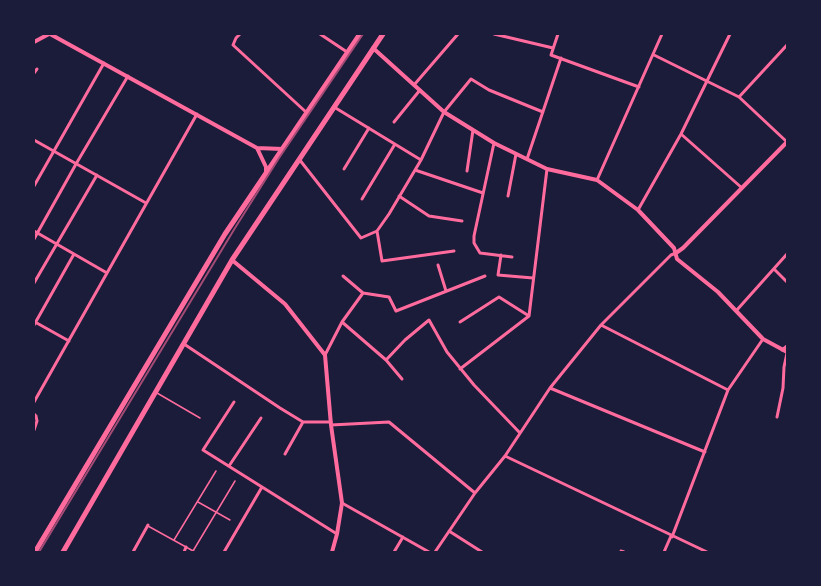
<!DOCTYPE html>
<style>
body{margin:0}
#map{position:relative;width:821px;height:586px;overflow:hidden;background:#1b1b3a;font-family:"PT Sans Narrow",sans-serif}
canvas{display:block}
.frame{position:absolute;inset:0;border:35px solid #1b1b3a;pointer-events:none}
</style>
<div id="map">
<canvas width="821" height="586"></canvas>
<div class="frame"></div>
</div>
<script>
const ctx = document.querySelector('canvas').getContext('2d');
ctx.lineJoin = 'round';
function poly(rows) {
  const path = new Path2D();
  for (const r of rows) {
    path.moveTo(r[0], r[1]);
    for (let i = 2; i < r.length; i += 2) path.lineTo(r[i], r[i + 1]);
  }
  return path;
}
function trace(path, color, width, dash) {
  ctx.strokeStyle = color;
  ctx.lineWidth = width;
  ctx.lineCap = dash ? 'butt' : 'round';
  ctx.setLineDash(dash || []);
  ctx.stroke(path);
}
const service = poly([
 [157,393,200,418],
 [198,502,230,520],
 [148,526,195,552],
 [174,540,216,471],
 [193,551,235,481]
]);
const minor = poly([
 [240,34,236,38,233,45,307,113],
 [320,34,347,52],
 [494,34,553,48],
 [558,34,551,55,639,87],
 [654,55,739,97,787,142],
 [34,73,37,69],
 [414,85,458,34],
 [739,97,787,45],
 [334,107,421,160],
 [394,122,420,90],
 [681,134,742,188],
 [34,140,146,203],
 [494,143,474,236,474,243,480,253,512,257],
 [299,159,361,238,377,231,389,214,421,160,444,112,471,79,489,90,543,112],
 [527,159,561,58],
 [344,169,369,128],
 [415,170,483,193],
 [467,171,473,130],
 [597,180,662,34],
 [34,186,104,63],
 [399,196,429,216,462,221],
 [508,196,516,154],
 [362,199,395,144],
 [638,210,681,134,730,34],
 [34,231,107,273],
 [377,231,382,261,454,251],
 [34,239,76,164,128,76],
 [501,255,498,275,533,278],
 [438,265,446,291],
 [774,269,787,282],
 [343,276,363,293,389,297,396,311,485,276],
 [34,283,97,175],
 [736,311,787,254],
 [35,322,69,341],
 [342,322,386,360,402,379],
 [460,322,499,297,529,316],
 [34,325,74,254],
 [601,325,728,390],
 [184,344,280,408,303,422,331,422],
 [782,350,787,346],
 [325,355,342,322,363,293],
 [386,360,405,340,429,320,447,352,474,385,520,433],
 [460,369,529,316,547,169],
 [550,388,705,452],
 [34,402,197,114],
 [234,402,203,450,337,534],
 [34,414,36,416,37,421,34,430],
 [777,417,783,388,784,367,787,353],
 [331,425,389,422,475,493],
 [285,454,303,422],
 [505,456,707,552],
 [229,466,261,418],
 [342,503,429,552],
 [449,531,482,552],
 [672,537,728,390,763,339],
 [621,551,624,552],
 [133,552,148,525],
 [184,552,186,547],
 [224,552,262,487],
 [394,552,403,537],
 [435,552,475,493,505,456,550,388,601,325,671,255,676,253],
 [664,552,671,536]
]);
const tertiary = poly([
 [50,34,257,148,283,149],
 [34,42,49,34],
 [373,48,444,112,494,143,547,169,597,180,638,210,674,248,677,259,718,292,763,339,787,352],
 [257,148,266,167,266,172],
 [676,253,683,248,787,142],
 [232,260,285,304,325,355,331,425,342,503,337,534,332,552]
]);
const primary = poly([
 [35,552,225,234,360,34],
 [63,552,232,260,383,34]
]);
const rail = poly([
 [39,552,235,228,279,158,363,34]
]);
trace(service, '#ff6b9d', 1.5);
trace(minor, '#ff6b9d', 3);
trace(tertiary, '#ff6b9d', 4);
trace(primary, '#ff6b9d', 5);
trace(rail, '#a44b75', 2);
</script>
